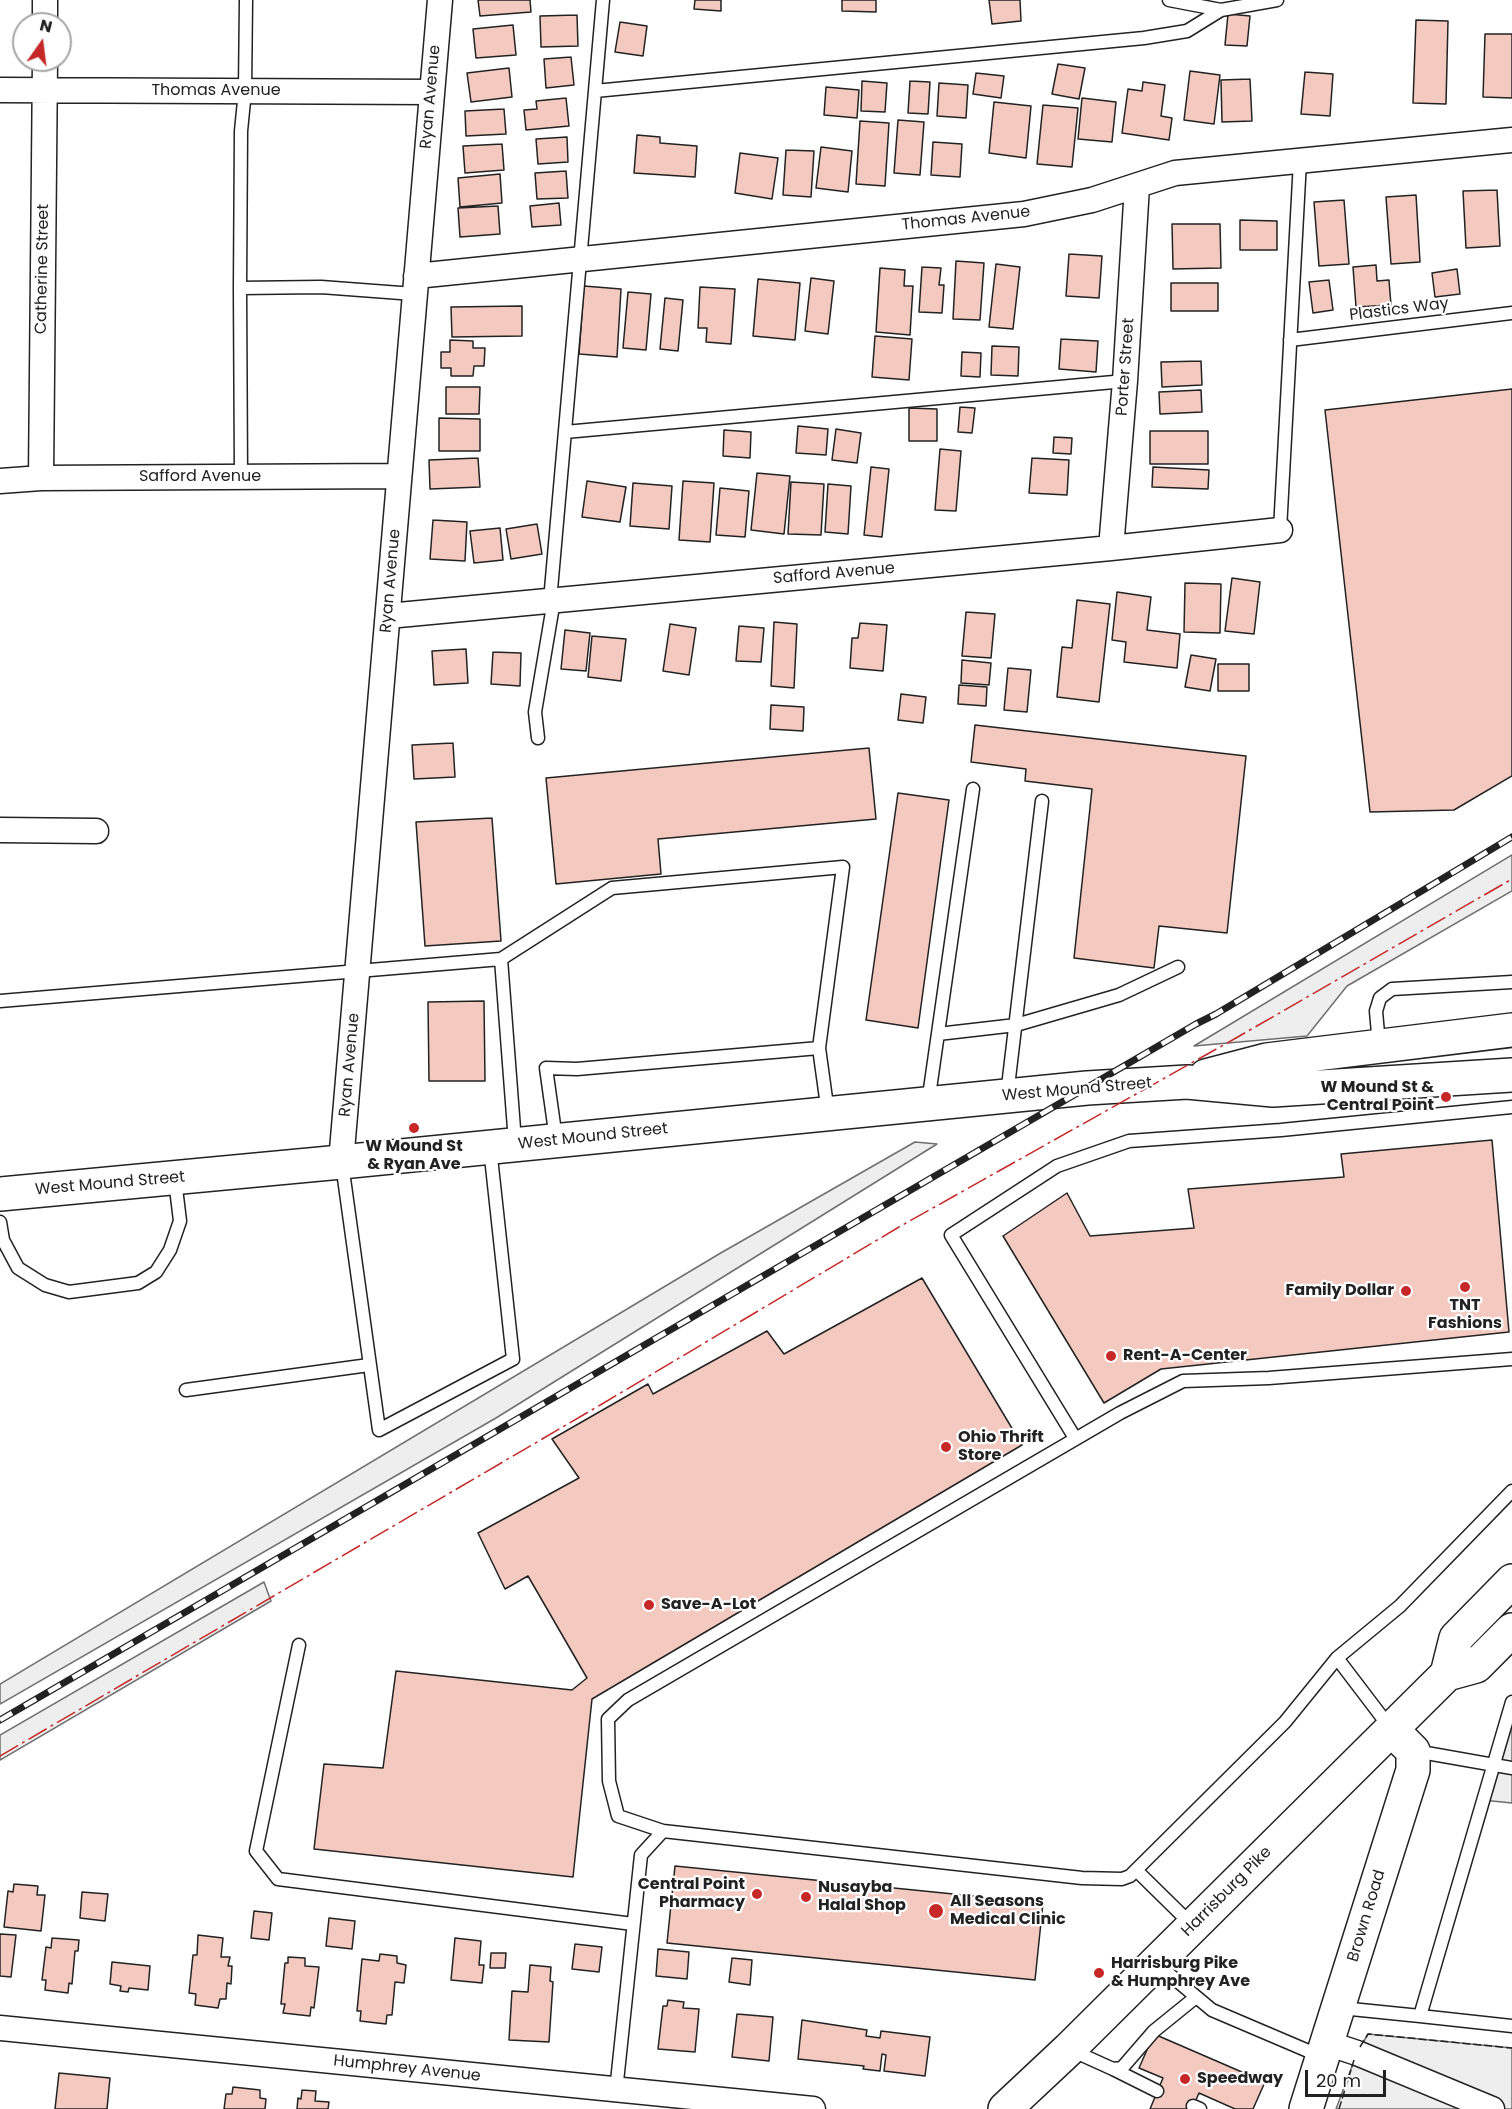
<!DOCTYPE html>
<style>
body{margin:0}
#map{position:relative;width:1512px;height:2109px;overflow:hidden;background:#fff;font-family:Poppins,sans-serif}
canvas{display:block}
.north{position:absolute;left:12px;top:12px;width:60px;height:60px;box-sizing:border-box;background:#fff;border:2px solid #a7a7a7;border-radius:50%;rotate:14deg;font-size:16px;font-weight:700;line-height:24px;text-align:center;color:#222}
.north::after{content:'';display:block;margin:auto;width:21px;height:27px;background:#c62828;clip-path:polygon(50% 0,100% 100%,50% 72%,0 100%)}
.scale{position:absolute;left:1305px;top:2070px;width:81px;height:27px;box-sizing:border-box;border:3px solid #222;border-top:0;padding-left:8px;font-size:18px;line-height:21px;white-space:nowrap;color:#222;-webkit-text-stroke:4px #fff;paint-order:stroke}
</style>
<div id="map">
<canvas width="1512" height="2109"></canvas>
<div class="north">N</div>
<div class="scale">20 m</div>
</div>
<script>
const ctx = document.querySelector('canvas').getContext('2d');
ctx.lineJoin = 'round';
function fillPath(path, color) {
  ctx.fillStyle = color;
  ctx.fill(path, 'evenodd');
}
function poly(rows) {
  const path = new Path2D();
  for (const r of rows) {
    path.moveTo(r[0], r[1]);
    for (let i = 2; i < r.length; i += 2) path.lineTo(r[i], r[i + 1]);
  }
  return path;
}
function trace(path, color, width, dash) {
  ctx.strokeStyle = color;
  ctx.lineWidth = width;
  ctx.lineCap = dash ? 'butt' : 'round';
  ctx.setLineDash(dash || []);
  ctx.stroke(path);
}
function write(font, color, halo, rows, align = 'center') {
  ctx.font = font + ' Poppins,sans-serif';
  ctx.lineWidth = 4.5;
  ctx.setLineDash([]);
  ctx.textBaseline = 'middle';
  ctx.strokeStyle = halo;
  ctx.fillStyle = color;
  for (const [text, x, y, turn = 0] of rows) {
    ctx.save();
    ctx.translate(x, y);
    ctx.rotate((+turn || 0) * Math.PI / 180);
    ctx.textAlign = isNaN(turn) ? turn : align;
    if (halo) ctx.strokeText(text, 0, 0);
    ctx.fillText(text, 0, 0);
    ctx.restore();
  }
}
const green = poly([
 [1512,855,1512,891,1347,986,1307,1036,1194,1046,1512,855],
 [915,1142,937,1144,496,1418,0,1704,0,1684,719,1254,915,1142],
 [264,1582,271,1601,0,1760,0,1735,264,1582],
 [1368,2034,1512,2048,1512,2109,1336,2109,1357,2053,1368,2034]
]);
const parking = poly([
 [1512,1720,1512,1803,1482,1800,1512,1720]
]);
const building = poly([
 [478,0,530,0,531,12,480,16,478,0],
 [695,0,721,0,721,11,694,9,695,0],
 [842,0,876,0,876,12,842,11,842,0],
 [989,0,1020,0,1021,21,992,24,989,0],
 [1228,14,1250,16,1247,46,1225,45,1228,14],
 [577,15,578,46,541,47,540,16,577,15],
 [1416,20,1448,21,1446,104,1413,103,1416,20],
 [620,22,647,26,643,56,615,52,620,22],
 [513,25,516,55,476,58,473,29,513,25],
 [1485,34,1512,34,1512,98,1483,97,1485,34],
 [571,57,574,85,546,88,544,59,571,57],
 [1058,64,1085,68,1079,99,1052,94,1058,64],
 [509,68,512,97,471,102,467,73,509,68],
 [1190,71,1220,75,1214,124,1184,120,1190,71],
 [1305,72,1333,74,1330,116,1301,114,1305,72],
 [976,73,1004,76,1001,98,973,94,976,73],
 [1250,79,1252,121,1222,122,1221,80,1250,79],
 [862,81,887,83,885,112,861,111,862,81],
 [910,81,930,82,928,114,908,113,910,81],
 [1143,82,1165,85,1161,116,1172,118,1169,140,1122,133,1128,89,1142,91,1143,82],
 [939,83,968,85,966,118,937,116,939,83],
 [826,87,859,90,857,118,824,115,826,87],
 [566,98,569,126,526,130,524,110,537,109,536,101,566,98],
 [1082,98,1116,102,1112,142,1078,139,1082,98],
 [994,102,1031,106,1026,158,989,153,994,102],
 [1043,105,1078,108,1072,167,1037,164,1043,105],
 [504,109,506,134,466,136,465,111,504,109],
 [898,120,924,122,920,175,894,173,898,120],
 [860,121,889,123,885,186,856,184,860,121],
 [637,135,660,137,660,143,697,146,695,177,634,173,637,135],
 [567,137,568,162,538,164,536,139,567,137],
 [933,142,962,144,960,177,931,175,933,142],
 [502,144,504,170,465,173,463,146,502,144],
 [821,147,852,151,848,192,816,188,821,147],
 [786,150,814,151,811,197,783,195,786,150],
 [740,153,778,158,772,199,735,193,740,153],
 [566,171,568,198,537,199,535,173,566,171],
 [500,174,502,203,460,207,458,178,500,174],
 [1497,190,1500,246,1466,248,1463,191,1497,190],
 [1416,195,1420,262,1391,264,1386,197,1416,195],
 [1344,200,1349,264,1319,266,1314,202,1344,200],
 [559,203,561,225,532,227,530,206,559,203],
 [498,206,500,234,460,237,458,208,498,206],
 [1240,220,1277,221,1277,250,1240,250,1240,220],
 [1172,224,1220,224,1221,268,1173,269,1172,224],
 [1069,254,1102,256,1099,298,1066,296,1069,254],
 [956,261,984,263,980,320,953,319,956,261],
 [996,264,1020,267,1013,329,989,327,996,264],
 [1376,265,1377,281,1389,280,1391,305,1356,307,1353,267,1376,265],
 [922,267,941,268,939,285,944,285,942,313,919,312,922,267],
 [880,268,905,270,904,286,913,286,910,335,876,332,880,268],
 [1457,269,1460,294,1435,297,1432,273,1457,269],
 [811,278,834,281,828,334,805,331,811,278],
 [758,279,800,283,795,340,753,336,758,279],
 [1329,280,1333,310,1313,313,1309,282,1329,280],
 [1171,283,1218,283,1218,311,1171,311,1171,283],
 [584,286,621,289,617,357,579,354,584,286],
 [700,287,735,289,731,344,706,342,707,328,698,328,700,287],
 [628,292,651,294,646,350,623,348,628,292],
 [665,298,683,300,678,351,660,349,665,298],
 [522,306,522,336,452,337,451,307,522,306],
 [875,336,912,339,909,380,872,377,875,336],
 [1061,339,1098,341,1096,372,1059,369,1061,339],
 [450,340,473,341,473,348,485,348,484,366,474,366,473,376,451,376,451,368,441,368,441,352,450,352,450,340],
 [992,346,1019,347,1018,376,991,375,992,346],
 [962,352,981,353,980,377,961,376,962,352],
 [1201,361,1202,385,1162,387,1161,362,1201,361],
 [446,387,480,387,479,414,446,414,446,387],
 [1512,389,1512,776,1454,810,1370,812,1325,410,1512,389],
 [1201,390,1202,412,1160,414,1159,392,1201,390],
 [960,407,975,408,972,433,958,432,960,407],
 [909,408,937,409,937,441,909,441,909,408],
 [439,418,480,419,480,451,439,451,439,418],
 [798,426,828,429,826,455,796,453,798,426],
 [836,429,861,433,857,463,832,460,836,429],
 [724,430,751,432,750,458,723,456,724,430],
 [1150,431,1208,431,1208,464,1150,464,1150,431],
 [1054,437,1072,438,1071,454,1053,453,1054,437],
 [940,449,961,451,956,511,935,510,940,449],
 [478,458,480,487,430,489,429,460,478,458],
 [1032,458,1069,460,1067,495,1029,493,1032,458],
 [871,467,889,469,882,537,864,535,871,467],
 [1153,467,1209,470,1208,489,1152,487,1153,467],
 [757,473,790,476,784,534,751,530,757,473],
 [587,481,626,487,620,522,582,517,587,481],
 [683,481,714,483,710,542,679,540,683,481],
 [791,482,824,484,821,535,788,534,791,482],
 [633,483,672,486,669,529,630,526,633,483],
 [828,484,851,486,848,534,825,532,828,484],
 [720,488,749,491,745,537,716,535,720,488],
 [433,520,467,522,465,561,430,559,433,520],
 [537,524,542,554,511,559,506,529,537,524],
 [500,528,503,560,474,563,470,531,500,528],
 [1232,578,1260,582,1254,634,1225,631,1232,578],
 [1185,583,1221,584,1220,633,1184,632,1185,583],
 [1117,592,1151,597,1147,630,1180,634,1177,668,1124,662,1126,642,1112,640,1117,592],
 [1077,600,1110,604,1099,702,1057,697,1062,647,1072,648,1077,600],
 [966,612,995,614,991,658,962,656,966,612],
 [774,622,797,624,794,688,771,686,774,622],
 [860,623,887,625,883,671,850,668,852,638,858,638,860,623],
 [670,624,696,628,689,675,663,671,670,624],
 [739,626,764,628,761,662,736,661,739,626],
 [565,630,590,633,586,671,561,669,565,630],
 [592,636,626,639,621,681,588,677,592,636],
 [466,649,468,683,434,685,432,651,466,649],
 [493,652,521,653,520,686,491,684,493,652],
 [1191,655,1216,659,1210,691,1185,687,1191,655],
 [962,660,991,663,989,685,961,683,962,660],
 [1218,664,1249,664,1249,691,1218,691,1218,664],
 [1008,668,1031,670,1027,712,1004,710,1008,668],
 [959,685,987,687,986,706,958,704,959,685],
 [901,694,926,697,923,723,898,720,901,694],
 [771,705,804,707,803,731,770,729,771,705],
 [975,725,1246,756,1227,933,1159,926,1154,968,1074,958,1092,789,1025,781,1026,769,971,762,975,725],
 [453,743,455,777,414,779,412,745,453,743],
 [869,748,876,819,658,839,661,874,556,884,546,778,869,748],
 [898,793,949,800,918,1028,866,1020,898,793],
 [492,818,501,941,425,946,416,822,492,818],
 [484,1001,485,1081,429,1081,428,1002,484,1001],
 [1492,1140,1509,1332,1161,1369,1104,1403,1003,1236,1067,1193,1090,1236,1194,1228,1188,1189,1344,1177,1341,1154,1492,1140],
 [922,1278,1022,1445,592,1699,573,1877,314,1849,324,1764,383,1768,396,1671,572,1690,587,1678,528,1576,505,1589,478,1533,579,1478,552,1439,648,1384,653,1394,767,1331,784,1354,922,1278],
 [675,1866,1043,1903,1035,1980,667,1943,675,1866],
 [14,1884,38,1886,37,1895,45,1895,41,1931,4,1927,8,1891,13,1892,14,1884],
 [82,1892,108,1894,105,1921,80,1918,82,1892],
 [254,1911,272,1913,269,1940,251,1938,254,1911],
 [329,1918,355,1921,352,1949,326,1946,329,1918],
 [0,1934,16,1935,11,1977,0,1976,0,1934],
 [198,1935,223,1938,221,1957,230,1957,228,1966,232,1966,231,1984,227,1983,226,1999,220,1999,218,2008,195,2005,196,1994,189,1993,193,1955,197,1955,198,1935],
 [52,1938,79,1940,78,1951,75,1951,72,1984,69,1983,68,1993,45,1990,46,1980,42,1980,46,1947,51,1948,52,1938],
 [455,1938,481,1941,479,1965,484,1965,482,1983,451,1980,455,1938],
 [575,1944,602,1947,599,1972,572,1969,575,1944],
 [658,1949,689,1952,687,1979,656,1976,658,1949],
 [491,1953,506,1953,505,1968,490,1968,491,1953],
 [380,1954,397,1956,397,1963,406,1965,404,1983,395,1982,392,2015,387,2015,386,2024,360,2021,361,2011,357,2011,362,1959,379,1961,380,1954],
 [288,1957,305,1958,305,1966,319,1967,314,2008,311,2007,310,2016,283,2013,285,2004,281,2004,285,1963,288,1963,288,1957],
 [732,1958,752,1960,750,1985,729,1982,732,1958],
 [112,1962,150,1966,148,1990,129,1988,128,1992,120,1991,121,1986,110,1984,112,1962],
 [530,1965,551,1967,550,1981,553,1982,549,2042,509,2040,512,1991,528,1992,530,1965],
 [668,2000,684,2002,683,2008,699,2009,695,2052,658,2049,663,2006,667,2006,668,2000],
 [737,2014,773,2017,769,2061,732,2057,737,2014],
 [802,2020,867,2030,866,2036,880,2038,881,2031,930,2037,925,2076,884,2071,886,2055,882,2054,880,2071,863,2069,864,2066,798,2059,802,2020],
 [1154,2034,1265,2082,1253,2109,1235,2109,1199,2093,1192,2109,1150,2109,1163,2078,1139,2068,1154,2034],
 [59,2073,110,2078,107,2109,55,2109,59,2073],
 [233,2087,260,2090,260,2098,266,2099,265,2109,224,2109,226,2094,232,2094,233,2087],
 [302,2090,316,2091,315,2101,329,2102,328,2109,297,2109,298,2098,301,2099,302,2090]
]);
const lane = poly([
 [1169,0,1221,10],
 [595,91,1144,38,1187,31,1221,10,1277,0],
 [240,288,321,287,414,294],
 [1290,340,1512,313],
 [565,432,1125,381],
 [241,477,240,288,241,131,245,91,246,0],
 [1280,530,1300,161],
 [550,601,603,0],
 [538,738,535,712,554,600],
 [501,959,612,888,843,867,819,1048],
 [0,1001,501,959,515,1142],
 [938,1034,1016,1025,1119,995,1178,967],
 [1379,1045,1376,1011,1380,998,1392,989,1512,982],
 [1007,1095,1042,801],
 [928,1103,973,789],
 [556,1139,546,1068,577,1069,819,1048,828,1113],
 [342,1164,379,1430,513,1359,490,1148],
 [0,1222,3,1240,18,1268,45,1285,69,1292,138,1283,156,1272,170,1250,180,1221,175,1180],
 [186,1390,369,1365],
 [1075,1438,951,1235,1057,1166,1129,1141,1281,1130,1512,1107],
 [299,1645,256,1851,278,1879,633,1924],
 [1337,1658,1391,1729],
 [1415,1751,1512,1768],
 [663,1831,618,1816,609,1781,608,1719,628,1700,1120,1413,1183,1381,1269,1378,1512,1359],
 [1136,1870,1192,1925],
 [1157,1964,1212,2010,1320,2056],
 [1341,2008,1420,2016,1512,1702],
 [1420,2016,1512,2026],
 [1071,2050,1113,2069,1122,2068,1154,2031,1196,1997],
 [1113,2069,1157,2091],
 [616,2091,641,1855,663,1831,1082,1878,1122,1879,1130,1876,1285,1722,1337,1658,1400,1606,1512,1491],
 [1193,2106,1200,2109]
]);
const street = poly([
 [45,24,45,0],
 [0,90,432,92],
 [416,276,1024,214,1092,200,1175,173,1512,140],
 [41,478,45,60],
 [0,481,41,478,399,476],
 [1111,548,1125,381,1137,186],
 [388,616,1111,548,1280,530],
 [0,830,96,831],
 [341,1162,440,0],
 [0,2028,813,2109],
 [1327,2043,1357,2053,1492,2109]
]);
const secondary = poly([
 [1206,1076,1267,1060,1512,1030],
 [0,1194,341,1162,1087,1088,1187,1082,1273,1090,1512,1075],
 [1306,2109,1413,1770,1413,1751,1392,1730]
]);
const primary = poly([
 [1447,1674,1476,1666,1512,1630],
 [1005,2109,1069,2049,1447,1674,1456,1638,1512,1581]
]);
const rail = poly([
 [0,1720,1196,1024,1216,1014,1512,837]
]);
const fence = poly([
 [1360,2047,1368,2034,1512,2048],
 [1339,2109,1354,2060]
]);
const power = poly([
 [0,1756,602,1404,899,1227,1236,1038,1512,879]
]);
const markers = [
 [1446,1097,6,"#c62828"],
 [414,1128,6,"#c62828"],
 [1465,1287,6,"#c62828"],
 [1406,1291,6,"#c62828"],
 [1111,1356,6,"#c62828"],
 [946,1447,6,"#c62828"],
 [649,1605,6,"#c62828"],
 [757,1894,6,"#c62828"],
 [806,1897,6,"#c62828"],
 [936,1911,8,"#c62828"],
 [1099,1973,6,"#c62828"],
 [1185,2079,6,"#c62828"]
];
const streetNames = [
 ["Thomas Avenue",216,91],
 ["Ryan Avenue",431,97,-85],
 ["Thomas Avenue",966,219,-6],
 ["Catherine Street",43,269,-89],
 ["Plastics Way",1399,310,-7],
 ["Porter Street",1126,367,-86],
 ["Safford Avenue",200,477],
 ["Safford Avenue",834,574,-5],
 ["Ryan Avenue",391,581,-85],
 ["Ryan Avenue",350,1065,-85],
 ["West Mound Street",1077,1090,-5],
 ["West Mound Street",593,1137,-6],
 ["West Mound Street",110,1184,-5],
 ["Harrisburg Pike",1227,1892,-45],
 ["Brown Road",1367,1916,-73],
 ["Humphrey Avenue",407,2069,6]
];
const poiNames = [
 ["W Mound St &",1434,1088,"right"],
 ["Central Point",1434,1106,"right"],
 ["W Mound St",414,1147,"center"],
 ["& Ryan Ave",414,1165,"center"],
 ["Family Dollar",1394,1291,"right"],
 ["TNT",1465,1306,"center"],
 ["Fashions",1465,1324,"center"],
 ["Rent-A-Center",1123,1356],
 ["Ohio Thrift",958,1438],
 ["Store",958,1456],
 ["Save-A-Lot",661,1605],
 ["Central Point",745,1885,"right"],
 ["Pharmacy",745,1903,"right"],
 ["Nusayba",818,1888],
 ["Halal Shop",818,1906],
 ["All Seasons",950,1902],
 ["Medical Clinic",950,1920],
 ["Harrisburg Pike",1111,1964],
 ["& Humphrey Ave",1111,1982],
 ["Speedway",1197,2079]
];
fillPath(green, '#eee');
trace(green, '#6f6f6f', 1.5);
fillPath(parking, '#ededed');
trace(parking, '#6f6f6f', 1.5);
fillPath(building, '#f3c9c0');
trace(building, '#222', 1.5);
trace(lane, '#222', 15);
trace(street, '#222', 27);
trace(secondary, '#222', 36);
trace(primary, '#222', 36);
trace(lane, '#fff', 12);
trace(street, '#fff', 24);
trace(secondary, '#fff', 33);
trace(primary, '#fff', 33);
trace(rail, '#222', 7);
trace(rail, '#fff', 4.5, [14]);
trace(fence, '#222', 1.5, [8, 3]);
trace(power, '#c62828', 1.5, [21, 4.5, 3, 4.5]);
for (const [x, y, r, color] of markers) {
  const dot = new Path2D();
  dot.arc(x, y, r, 0, 2 * Math.PI);
  ctx.fillStyle = color;
  ctx.fill(dot);
  trace(dot, '#fff', 2);
}
write('16px', '#222', '#fff', streetNames);
write('bold 16px', '#222', '#fff', poiNames, 'left');
</script>
